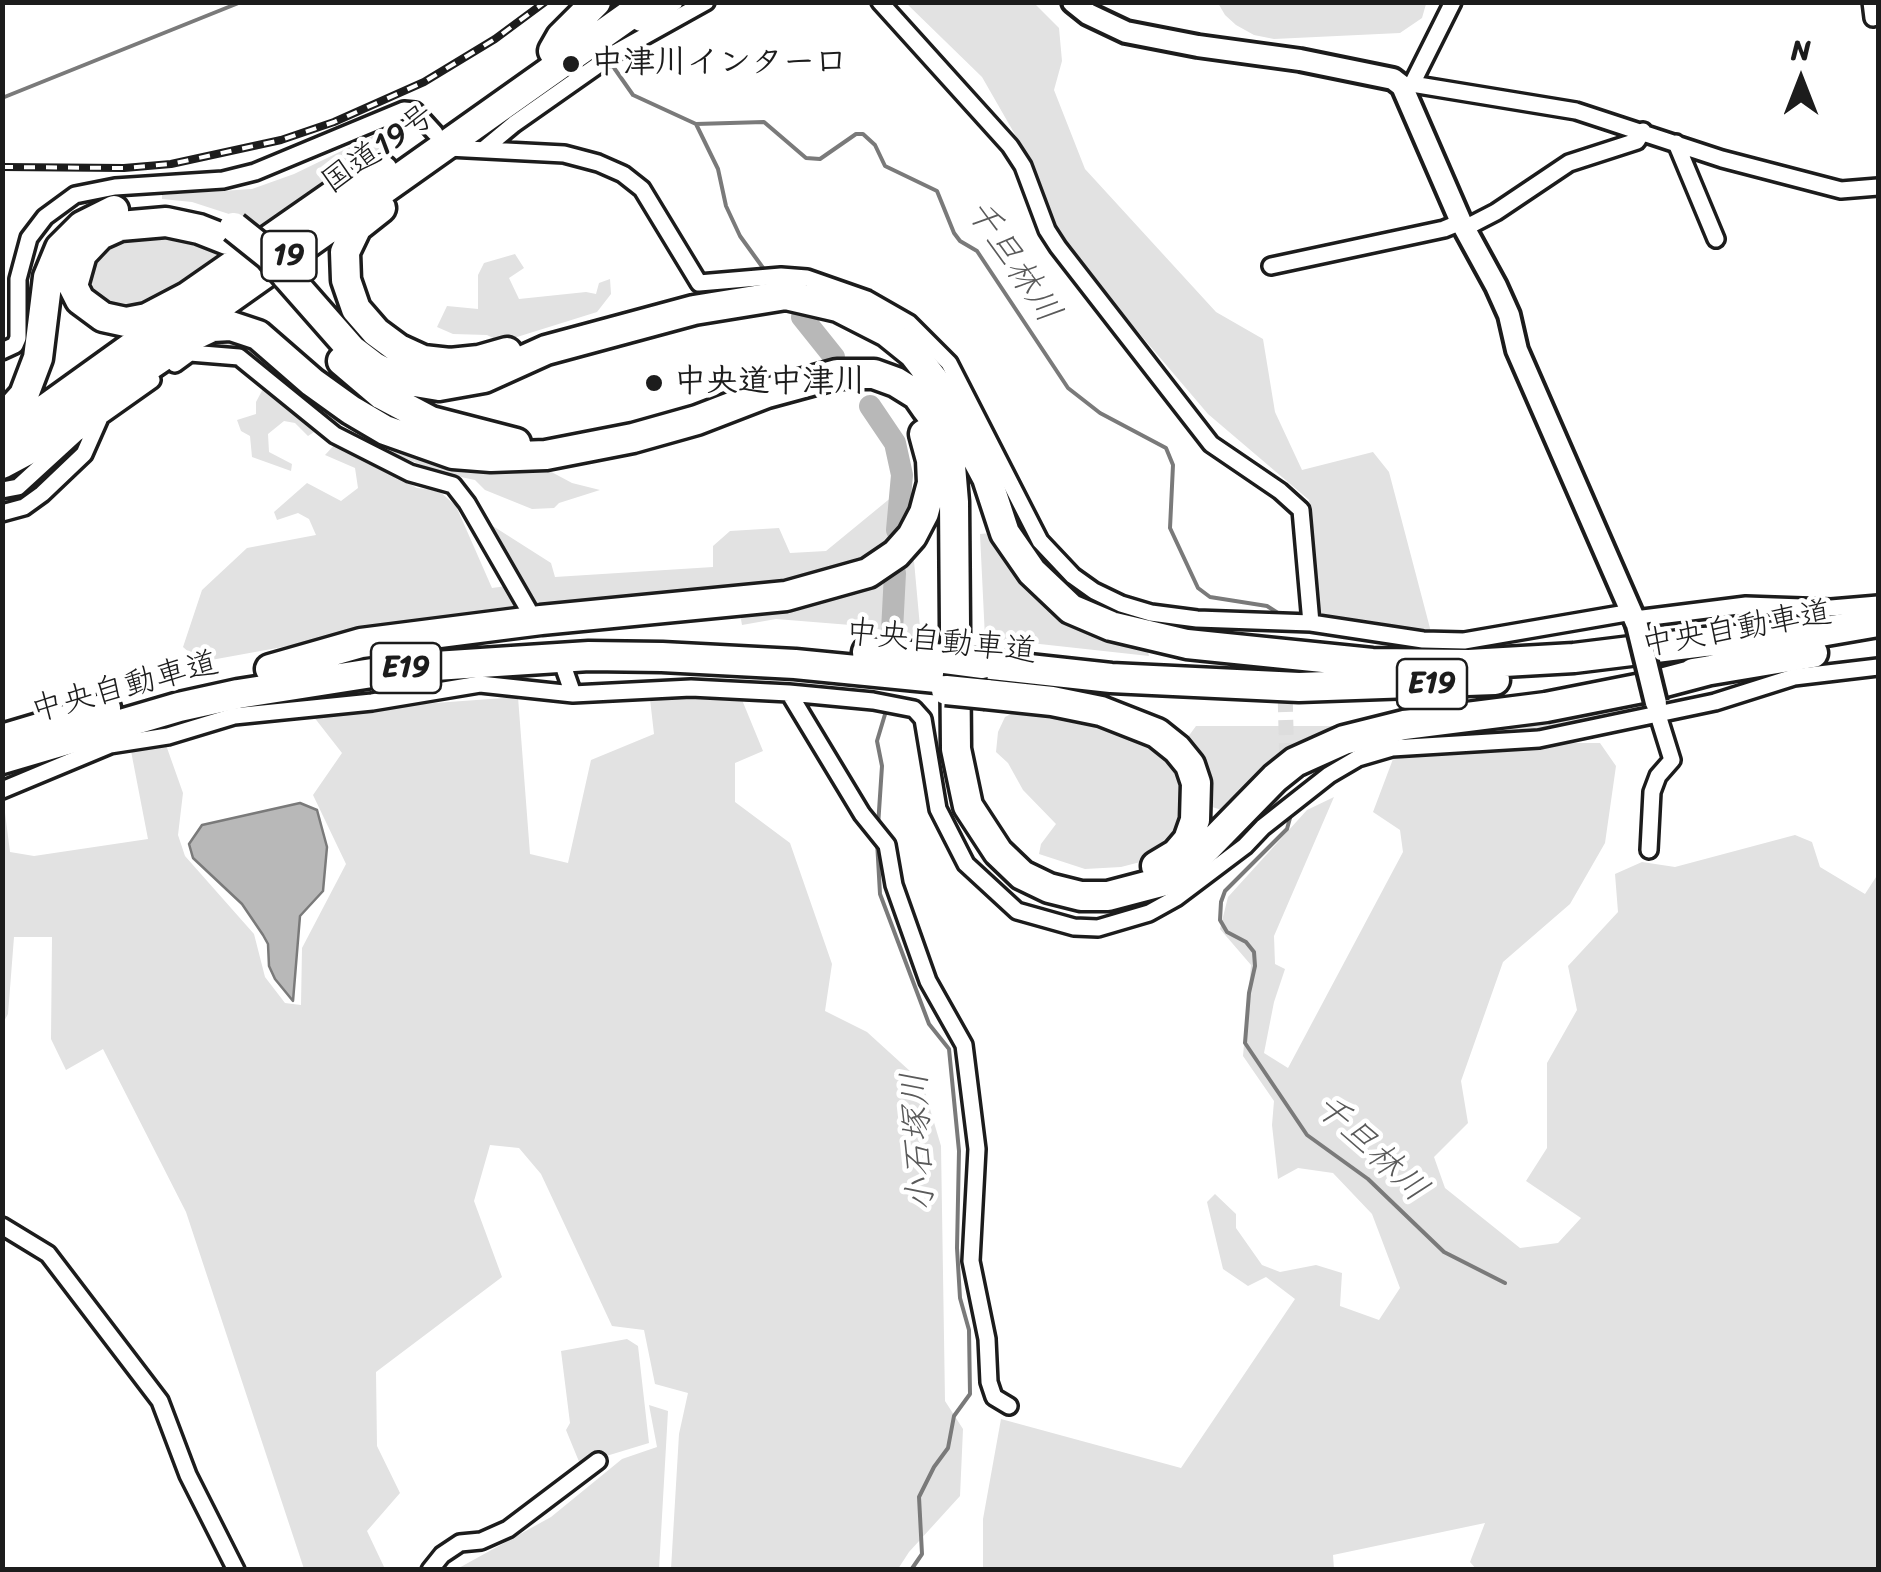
<!DOCTYPE html>
<meta charset="utf-8">
<style>
body{margin:0}
#map{position:relative;width:1881px;height:1572px;overflow:hidden;background:#fff;font-family:Sriracha,sans-serif}
canvas{display:block}
.frame{position:absolute;inset:0;border:5px solid #1c1c1c;pointer-events:none}
.north{position:absolute;left:1751px;top:30px;width:100px;height:100px;-webkit-text-stroke:8px #fff;paint-order:stroke;rotate:0deg;font-size:28px;font-weight:700;line-height:40px;text-align:center;color:#1c1c1c}
.north::after{content:'';display:block;margin:auto;width:35px;height:45px;background:#1c1c1c;clip-path:polygon(50% 0,100% 100%,50% 72%,0 100%)}
</style>
<div id="map">
<canvas width="1881" height="1572"></canvas>
<div class="frame"></div>
<div class="north">N</div>
</div>
<script>
const ctx = document.querySelector('canvas').getContext('2d');
ctx.lineJoin = 'round';
function fillPath(path, color) {
  ctx.fillStyle = color;
  ctx.fill(path, 'evenodd');
}
function poly(rows) {
  const path = new Path2D();
  for (const r of rows) {
    path.moveTo(r[0], r[1]);
    for (let i = 2; i < r.length; i += 2) path.lineTo(r[i], r[i + 1]);
  }
  return path;
}
function trace(path, color, width, dash) {
  ctx.strokeStyle = color;
  ctx.lineWidth = width;
  ctx.lineCap = dash ? 'butt' : 'round';
  ctx.setLineDash(dash || []);
  ctx.stroke(path);
}
function write(font, color, halo, rows, align = 'center') {
  ctx.font = font + ' Sriracha,"Klee One",sans-serif';
  ctx.lineWidth = 9;
  ctx.setLineDash([]);
  ctx.textBaseline = 'middle';
  ctx.strokeStyle = halo;
  ctx.fillStyle = color;
  for (const [text, x, y, turn = 0] of rows) {
    ctx.save();
    ctx.translate(x, y);
    ctx.rotate((+turn || 0) * Math.PI / 180);
    ctx.textAlign = isNaN(turn) ? turn : align;
    if (halo) ctx.strokeText(text, 0, 0);
    ctx.fillText(text, 0, 0);
    ctx.restore();
  }
}
const green = poly([
 [906,3,1034,3,1059,28,1062,61,1054,90,1085,169,1216,312,1263,339,1275,412,1302,470,1373,452,1389,472,1431,632,1372,621,1323,617,1318,606,1309,500,1208,414,1052,231,1021,145,982,77],
 [1218,3,1426,2,1426,4,1422,18,1400,33,1274,39,1254,35,1236,25,1225,15],
 [385,130,394,138,266,231,229,214,192,202,162,199,162,195,252,189,294,174],
 [140,234,173,234,200,239,231,256,150,307,118,308,97,297,88,273,99,255,117,241],
 [515,254,524,268,509,278,519,299,586,292,596,294,599,283,610,279,611,294,597,312,501,342,487,335,453,334,437,327,447,306,478,309,478,275,484,263],
 [223,337,248,342,340,409,544,468,572,483,600,490,559,503,554,508,532,509,485,490,475,480,442,473,399,456,336,422,255,356,236,347,222,346],
 [265,385,320,428,308,436,295,423,284,421,268,434,269,452,292,464,291,471,252,457,250,436,241,431,237,420,256,414,256,402],
 [337,442,417,488,438,490,456,506,492,588,521,584,485,521,551,563,555,577,713,567,713,546,730,531,779,528,790,553,826,551,893,496,890,541,851,567,757,587,497,608,200,662,183,647,202,590,247,548,316,535,309,519,298,513,277,520,274,512,307,483,341,501,358,488,355,468,325,455],
 [992,533,1012,566,1146,642,1149,656,985,638,980,534],
 [914,561,921,638,863,626,776,619,742,625,740,614,871,584],
 [740,695,763,751,735,763,735,802,790,843,832,964,825,1011,867,1032,922,1082,941,1146,945,1401,963,1429,960,1496,909,1552,898,1569,671,1569,679,1434,688,1393,655,1384,644,1330,612,1326,541,1174,519,1148,490,1145,474,1201,502,1277,376,1372,377,1446,400,1493,367,1531,385,1569,304,1569,186,1212,103,1049,66,1070,51,1039,52,937,14,937,8,1014,3,1023,2,774,40,761,46,783,3,797,10,852,34,856,148,839,131,751,166,745,183,793,178,835,185,856,254,934,265,977,285,1003,301,1005,302,948,346,864,313,795,342,753,310,712,518,697,530,854,568,863,591,760,654,734,650,699],
 [1638,697,1641,708,1567,724,1569,743,1600,743,1616,766,1605,843,1570,904,1503,962,1461,1081,1468,1123,1434,1157,1445,1188,1520,1248,1558,1243,1581,1218,1526,1181,1547,1148,1547,1063,1577,1010,1568,966,1618,912,1615,874,1642,862,1675,867,1795,835,1812,842,1820,867,1865,894,1878,874,1878,1569,1476,1569,1470,1562,1485,1523,1333,1555,1334,1569,983,1570,983,1519,1001,1419,1181,1468,1295,1299,1266,1277,1248,1286,1223,1269,1207,1202,1215,1194,1236,1214,1236,1228,1262,1265,1280,1272,1316,1265,1342,1273,1340,1306,1379,1320,1400,1288,1372,1214,1333,1173,1298,1168,1278,1179,1272,1125,1274,1101,1243,1056,1251,965,1220,929,1228,897,1307,810,1334,797,1274,936,1275,964,1285,969,1274,1002,1264,1053,1288,1068,1403,852,1400,830,1373,812,1393,759,1441,752,1448,729],
 [1021,709,1070,716,1167,754,1186,779,1188,810,1175,835,1152,859,1121,867,1085,869,1039,854,1041,844,1056,824,1023,790,1008,763,996,752,998,732,1005,717],
 [1196,726,1341,726,1340,732,1229,812,1212,807,1209,774,1197,749,1185,741],
 [627,1339,638,1346,649,1443,580,1464,566,1430,570,1423,561,1351],
 [649,1405,668,1411,659,1569,457,1569,551,1517,622,1459,657,1447]
]);
const water = poly([
 [300,803,317,810,327,847,323,891,300,916,293,1001,275,979,269,966,268,944,263,935,242,904,193,858,189,844,202,825,300,803]
]);
const stream = poly([
 [612,65,633,95,696,124,764,122,806,158,820,159,856,134,863,134,875,145,885,166,937,191,954,233,960,241,977,251,1068,388,1100,413,1166,448,1173,465,1170,528,1198,588,1210,597,1267,606,1281,615],
 [2,98,241,2],
 [696,124,718,169,726,206,740,236,766,272],
 [1290,818,1287,829,1225,891,1221,902,1220,920,1227,932,1246,942,1254,952,1255,966,1249,993,1245,1043,1307,1135,1368,1179,1444,1252,1505,1283],
 [878,826,882,766,877,741,886,711],
 [877,841,880,894,929,1024,949,1049,959,1151,957,1248,960,1298,969,1330,970,1394,954,1416,948,1448,934,1467,919,1497,922,1554,911,1570]
]);
const river = poly([
 [802,317,834,357],
 [870,406,895,443,902,475,897,530],
 [892,631,895,573]
]);
const streetTunnel = poly([
 [1284,651,1287,768]
]);
const street = poly([
 [880,2,1010,146,1023,166,1047,230,1058,247,1211,444,1280,491,1301,510,1311,623],
 [1871,2,1873,18,1878,17],
 [639,23,675,2],
 [1412,84,1453,2],
 [1402,86,1412,84,1576,111,1722,159,1841,190,1878,187],
 [1676,143,1716,239],
 [448,148,564,154,598,163,623,174,642,189,699,283,781,276,807,278,867,299,909,323,949,363,1040,541,1073,576,1094,591,1121,604,1151,613,1197,619,1311,623,1423,640,1464,641,1632,612],
 [484,149,514,124,618,51,706,2],
 [1465,228,1496,212,1569,163,1637,141,1643,131],
 [1271,266,1444,229,1461,222],
 [2,351,15,345,18,338,18,279,29,238,45,217,75,195,115,187,223,180,255,172,404,110,415,111,435,133],
 [175,364,190,353,239,357,335,435,410,473,453,485,467,503,528,609],
 [2,490,18,487,77,433,152,380],
 [2,513,24,507,42,494,84,454,99,420],
 [1635,619,1746,605,1831,608,1878,604],
 [565,671,573,694,691,688,789,693,873,701,914,709,923,719,938,809,966,864,1017,911,1074,927,1098,928,1149,913,1176,898,1245,846,1263,827,1329,775,1358,758,1392,748,1539,739,1715,702,1794,677,1878,667],
 [789,693,862,814,887,845,894,885,928,981,964,1045,977,1149,971,1261,987,1339,989,1382,994,1397,1009,1406],
 [2,790,110,745,168,736,234,716,372,702,480,684,573,694],
 [1649,850,1652,792,1658,776,1672,760,1658,715],
 [2,1226,48,1254,160,1401,188,1475,236,1570],
 [430,1570,442,1555,460,1543,481,1541,508,1529,598,1461]
]);
const secondary = poly([
 [1073,2,1088,14,1126,32,1198,46,1300,60,1393,79,1402,86,1461,222,1496,286,1509,315,1517,350,1637,625]
]);
const highway = poly([
 [553,51,561,37,596,2],
 [381,208,357,227,345,252,346,280,356,309,376,332,399,349,423,360,450,363,479,360,507,352],
 [227,240,199,229,166,222,120,226,100,235,82,254,73,286,80,300,103,317,126,322,147,318,187,297,332,196,383,170],
 [286,275,352,350,373,366,397,379,439,386,484,378,546,350,694,310,786,295,838,307,887,332,913,353,937,384,987,478,1005,533,1032,572,1071,609,1111,626,1187,644,1372,663,1469,664,1574,658,1704,642,1798,636],
 [188,328,648,2],
 [342,361,382,395,431,421,516,443],
 [2,420,24,395,38,358,48,277,60,248,82,226,114,210],
 [2,440,201,297],
 [2,464,45,441,100,399,193,336,212,327,231,326,258,335,312,382,351,410,385,430,453,454,491,457,546,455,633,438,697,420,767,393,837,374,874,374,896,382,917,395,926,408,939,425,950,454,954,502,956,749,968,806,998,852,1022,875,1049,888,1081,896,1108,896,1165,881,1190,865,1275,778,1295,762,1344,740,1404,725,1546,707,1642,688,1710,670],
 [1780,639,1878,622],
 [867,652,945,659],
 [983,664,1111,678,1299,687,1495,680],
 [270,669,361,643,541,620,786,596,868,573,896,554,912,536,924,513,932,483,931,460,924,434],
 [1693,673,1813,653],
 [986,694,1052,701,1101,711,1157,733,1177,749,1190,765,1196,783,1195,820,1188,840,1176,854,1156,866],
 [2,739,106,708],
 [2,759,179,707,238,694,404,668,589,656,662,657,795,664,947,679]
]);
const rail = poly([
 [2,167,124,168,171,164,281,140,334,122,424,82,495,39,545,2]
]);
const secondaryBridge = poly([
 [1637,625,1656,703]
]);
const highwayBridge = poly([
 [234,227,269,255,286,275],
 [945,659,983,664],
 [946,690,986,694]
]);
const markers = [
 [571,64,10,"#1c1c1c"],
 [654,383,10,"#1c1c1c"]
];
const shields = [
 [289,256,55],
 [406,668,70],
 [1432,684,70]
];
const shieldNames = [
 ["19",289,256],
 ["E19",406,668],
 ["E19",1432,684]
];
const poiNames = [
 ["中津川インター口",591,64],
 ["中央道中津川",674,383]
];
const streetNames = [
 ["国道19号",379,150,-35],
 ["中央自動車道",1737,630,-10],
 ["中央自動車道",941,643,6],
 ["中央自動車道",125,688,-15]
];
const waterNames = [
 ["千旦林川",1012,262,56],
 ["小石塚川",920,1142,-93],
 ["千旦林川",1370,1149,43]
];
fillPath(green, '#e2e2e2');
fillPath(water, '#b8b8b8');
trace(water, '#7a7a7a', 2.5);
trace(stream, '#7a7a7a', 4);
trace(river, '#b8b8b8', 22);
trace(streetTunnel, '#ddd', 15, [15, 8]);
trace(street, '#1c1c1c', 22);
trace(secondary, '#1c1c1c', 28);
trace(highway, '#1c1c1c', 35);
trace(street, '#fff', 15);
trace(secondary, '#fff', 20);
trace(highway, '#fff', 28);
trace(rail, '#1c1c1c', 8);
trace(rail, '#fff', 4, [11]);
trace(secondaryBridge, '#1c1c1c', 28, []);
trace(highwayBridge, '#1c1c1c', 35, []);
trace(secondaryBridge, '#fff', 20);
trace(highwayBridge, '#fff', 28);
for (const [x, y, r, color] of markers) {
  const dot = new Path2D();
  dot.arc(x, y, r, 0, 2 * Math.PI);
  ctx.fillStyle = color;
  ctx.fill(dot);
  trace(dot, '#fff', 4);
}
for (const [x, y, w] of shields) {
  const box = new Path2D();
  box.roundRect(x - w / 2, y - 25, w, 50, 8);
  ctx.fillStyle = '#fff';
  ctx.fill(box);
  trace(box, '#1c1c1c', 2.5);
}
write('bold 30px', '#1c1c1c', null, shieldNames);
write('bold 32px', '#1c1c1c', '#fff', poiNames, 'left');
write('32px', '#1c1c1c', '#fff', streetNames);
write('italic 35px', '#5a5a5a', '#fff', waterNames);
</script>
